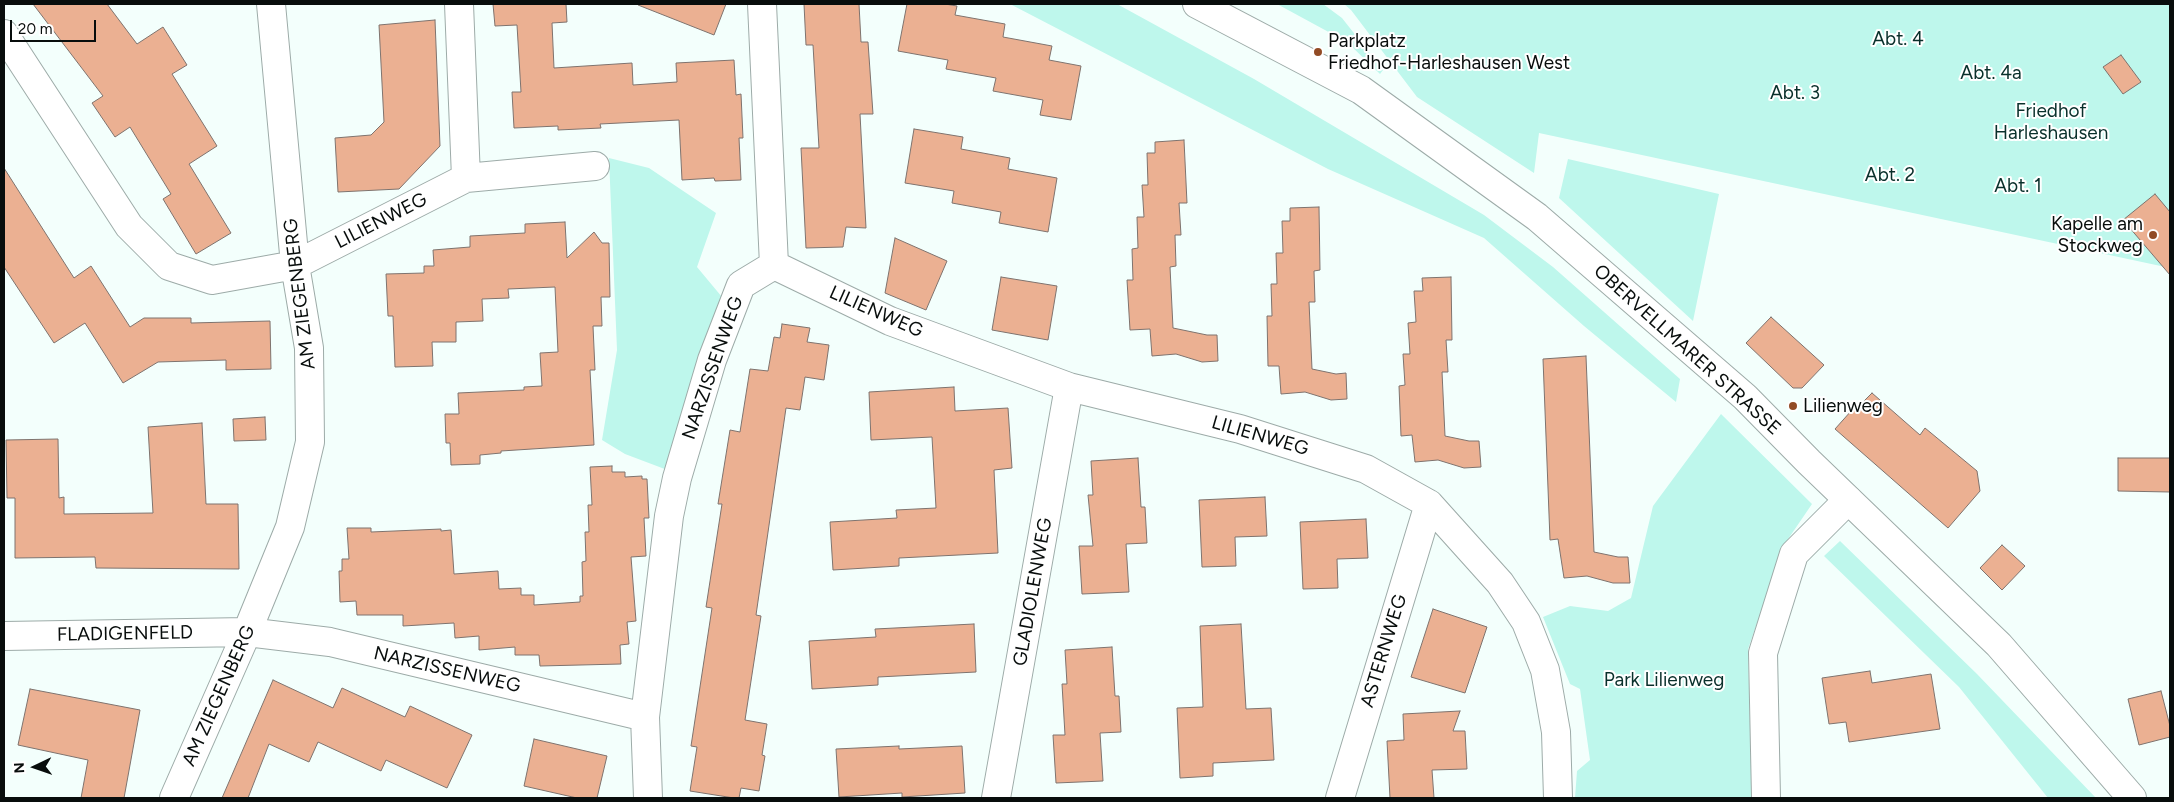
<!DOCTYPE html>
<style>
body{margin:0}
#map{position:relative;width:2174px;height:802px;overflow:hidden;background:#f3fffc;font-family:Figtree,sans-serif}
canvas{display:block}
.frame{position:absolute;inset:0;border:5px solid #080d0c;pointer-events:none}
.north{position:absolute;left:10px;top:742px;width:50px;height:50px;-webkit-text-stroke:4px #fff;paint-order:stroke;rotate:267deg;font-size:14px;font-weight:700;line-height:20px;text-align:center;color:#080d0c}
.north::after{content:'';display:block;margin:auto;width:18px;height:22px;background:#080d0c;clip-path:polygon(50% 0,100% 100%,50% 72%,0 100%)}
.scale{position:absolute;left:10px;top:20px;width:86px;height:22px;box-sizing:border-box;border:2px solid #080d0c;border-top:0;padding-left:6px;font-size:15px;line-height:18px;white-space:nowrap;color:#080d0c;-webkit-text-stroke:4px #fff;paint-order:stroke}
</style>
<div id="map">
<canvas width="2174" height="802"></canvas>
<div class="frame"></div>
<div class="north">N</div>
<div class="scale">20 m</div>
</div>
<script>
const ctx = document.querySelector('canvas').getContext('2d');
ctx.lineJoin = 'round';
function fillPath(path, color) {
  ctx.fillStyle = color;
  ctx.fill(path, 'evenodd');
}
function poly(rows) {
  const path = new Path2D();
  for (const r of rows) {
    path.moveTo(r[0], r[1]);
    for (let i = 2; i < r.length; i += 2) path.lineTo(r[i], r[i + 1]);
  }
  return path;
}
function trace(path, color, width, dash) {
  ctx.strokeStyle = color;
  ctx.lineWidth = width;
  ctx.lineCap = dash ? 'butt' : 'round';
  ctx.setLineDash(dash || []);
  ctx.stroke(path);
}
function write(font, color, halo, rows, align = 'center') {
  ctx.font = font + ' Figtree,sans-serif';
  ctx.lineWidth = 4;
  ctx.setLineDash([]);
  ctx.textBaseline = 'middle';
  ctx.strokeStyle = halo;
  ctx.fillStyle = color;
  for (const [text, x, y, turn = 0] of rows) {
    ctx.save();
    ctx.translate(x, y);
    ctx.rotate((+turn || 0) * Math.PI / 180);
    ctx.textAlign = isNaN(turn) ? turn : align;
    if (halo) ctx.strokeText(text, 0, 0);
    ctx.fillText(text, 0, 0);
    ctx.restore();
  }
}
const green = poly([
 [1010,4,1117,4,1254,79,1484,215,1553,267,1680,379,1676,402,1584,326,1484,238,1328,169],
 [1277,4,1323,4,1342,18,1383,70,1380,74,1347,42],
 [1344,4,2170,4,2170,268,1539,133,1534,173,1417,97,1351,10],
 [609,158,649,168,716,213,697,267,722,297,713,336,670,471,625,454,602,440,617,350],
 [1568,159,1719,194,1693,321,1559,198],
 [1721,414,1812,504,1784,545,1748,649,1752,798,1575,798,1577,771,1590,760,1580,689,1570,684,1543,617,1570,606,1608,611,1631,598,1653,506],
 [1840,541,1977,674,2096,798,2048,798,1959,687,1824,556]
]);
const building = poly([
 [33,4,107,4,137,44,163,27,187,65,172,74,217,146,189,164,231,233,196,254,163,199,171,194,130,127,115,137,92,103,103,96,33,4],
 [493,4,566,4,567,22,552,23,554,68,632,63,633,85,677,82,676,63,734,60,736,95,741,94,743,138,739,138,741,180,715,181,714,178,682,180,679,120,600,124,601,128,558,130,558,126,514,128,512,92,521,92,517,25,495,26,493,4],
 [639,4,726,4,714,35,638,5,639,4],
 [804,4,859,4,861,42,868,42,873,114,860,114,866,228,846,227,843,247,806,248,801,148,819,148,813,45,806,45,804,4],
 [907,4,945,4,957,6,955,15,1005,24,1003,37,1052,46,1049,60,1081,66,1071,120,1040,115,1043,100,993,91,996,78,946,69,948,60,898,51,907,4],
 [435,20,440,146,399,189,338,192,335,138,371,135,384,122,379,25,435,20],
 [2121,55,2141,82,2123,94,2103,67,2121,55],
 [914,129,963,137,961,149,1010,158,1008,169,1057,178,1048,232,999,223,1001,212,952,203,954,191,905,183,914,129],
 [1184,140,1187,203,1179,203,1181,235,1175,235,1176,266,1170,267,1173,328,1207,335,1217,335,1218,361,1202,362,1176,354,1152,356,1150,329,1130,330,1127,280,1133,280,1132,249,1138,248,1137,217,1144,217,1142,185,1148,185,1147,153,1155,153,1155,142,1184,140],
 [4,168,74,278,91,266,130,327,144,318,191,318,191,323,270,321,271,369,226,370,226,360,158,362,123,383,85,323,54,343,4,267,4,168],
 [2155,194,2170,212,2170,275,2123,220,2155,194],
 [1319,207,1320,270,1314,271,1315,302,1309,302,1312,369,1336,374,1346,373,1347,399,1331,400,1305,392,1281,394,1279,366,1268,366,1267,316,1272,316,1271,284,1277,284,1276,253,1283,253,1282,221,1290,221,1290,208,1319,207],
 [565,222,567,258,594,232,602,243,609,243,610,297,601,297,602,326,593,326,595,370,590,370,594,445,501,451,501,453,480,455,480,464,451,465,450,443,446,443,445,414,459,414,458,393,524,390,524,387,542,386,540,353,558,352,555,287,508,289,509,298,482,299,483,321,456,322,456,342,432,342,433,366,395,367,393,316,388,316,386,274,424,273,424,266,434,266,433,250,470,247,470,236,525,233,525,224,565,222],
 [895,238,947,261,926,310,885,293,895,238],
 [1001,277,1057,286,1048,340,992,330,1001,277],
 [1451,277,1452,340,1446,340,1448,372,1442,372,1445,436,1469,441,1479,441,1481,467,1464,468,1438,460,1415,462,1412,435,1401,436,1399,386,1405,385,1403,354,1410,354,1408,323,1416,322,1414,291,1423,291,1422,278,1451,277],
 [1771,317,1824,365,1802,388,1793,388,1746,343,1771,317],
 [782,324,810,328,807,342,829,345,824,380,805,377,800,410,786,408,756,615,761,616,745,720,767,724,762,755,765,756,759,791,741,788,739,798,734,798,690,791,697,747,691,746,712,608,706,607,722,504,718,504,730,430,740,432,750,369,768,371,774,337,780,338,782,324],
 [1586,356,1594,552,1618,557,1628,557,1630,583,1613,583,1587,576,1564,578,1558,539,1550,540,1543,359,1586,356],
 [954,387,955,411,1008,408,1012,468,994,470,998,553,899,558,899,566,833,570,830,522,897,518,896,510,936,508,932,437,871,440,869,392,954,387],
 [1872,393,1920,435,1925,428,1977,471,1980,491,1948,528,1835,429,1860,401,1862,403,1872,393],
 [265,417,266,440,234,441,233,419,265,417],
 [202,423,206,504,238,504,239,569,96,568,95,557,15,558,15,498,7,498,6,440,58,439,59,498,64,497,64,514,153,513,148,427,202,423],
 [1138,458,1141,507,1145,507,1147,543,1126,544,1129,592,1082,594,1079,546,1093,546,1088,495,1093,495,1091,461,1138,458],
 [2118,458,2170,458,2170,492,2118,491,2118,458],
 [612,466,612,472,625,472,625,477,642,476,642,479,647,479,649,518,644,518,646,556,631,557,636,621,627,622,629,644,620,645,621,664,540,666,539,655,515,655,515,647,479,650,479,636,455,638,454,623,403,626,403,615,357,615,356,601,340,602,339,571,342,571,342,559,349,559,347,528,371,528,371,532,441,529,441,531,451,530,454,574,498,571,499,589,521,588,521,595,534,595,534,605,580,602,580,596,583,596,582,562,586,561,585,532,589,532,588,505,592,505,590,467,612,466],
 [1265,497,1267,536,1235,537,1236,566,1202,567,1199,500,1265,497],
 [1366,519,1368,558,1337,559,1338,588,1303,589,1300,522,1366,519],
 [2002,545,2025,566,2002,590,1980,568,2002,545],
 [1433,609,1487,627,1465,693,1411,677,1433,609],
 [974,624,976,672,878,677,878,685,812,689,809,641,876,637,875,629,974,624],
 [1241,624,1246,709,1271,708,1274,760,1213,763,1213,776,1180,778,1177,708,1203,707,1200,626,1241,624],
 [1112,647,1115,696,1119,696,1121,732,1100,733,1103,781,1056,783,1053,735,1065,735,1062,684,1067,684,1065,650,1112,647],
 [1870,671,1872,683,1931,674,1940,729,1849,742,1846,722,1829,724,1822,678,1870,671],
 [273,680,333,708,342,688,405,717,410,706,472,735,447,788,386,760,381,771,318,742,309,762,269,744,248,798,222,798,273,680],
 [30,689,140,710,124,798,81,798,88,760,18,745,30,689],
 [2161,691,2170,726,2170,737,2139,745,2128,699,2161,691],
 [1460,711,1453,731,1465,731,1467,769,1432,770,1434,798,1390,798,1387,741,1404,740,1403,714,1460,711],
 [534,739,607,756,597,798,577,798,524,786,534,739],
 [899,746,899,749,962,746,965,793,902,797,902,793,839,797,836,749,899,746]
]);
const street = poly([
 [459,4,466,178],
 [762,4,774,265],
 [4,34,129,226,169,266,212,280,295,265,466,178,595,166],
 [774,265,890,321,1069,387,1240,429,1366,469,1429,504,1500,583,1526,622,1545,670,1556,732,1558,798],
 [4,636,247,632,330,642,645,717],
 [174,798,247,632,290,527,310,442,309,348,295,265,271,4],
 [648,798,645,717,669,516,677,478,712,360,741,285,774,265],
 [996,798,1069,387],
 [1340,798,1429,504],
 [1766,798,1763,653,1794,554,1848,500]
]);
const secondary = poly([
 [1197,4,1361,90,1537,217,1745,397,1809,462,1999,645,2132,798]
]);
const markers = [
 [1318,52,5,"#924b25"],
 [2153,235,5,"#924b25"],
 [1793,406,5,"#924b25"]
];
const parkNames = [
 ["Abt. 4",1898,39],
 ["Abt. 4a",1991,73],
 ["Abt. 3",1795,93],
 ["Friedhof",2051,111],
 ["Harleshausen",2051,133],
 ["Abt. 2",1890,175],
 ["Abt. 1",2018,186],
 ["Park Lilienweg",1664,680]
];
const poiNames = [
 ["Parkplatz",1328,41],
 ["Friedhof-Harleshausen West",1328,63],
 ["Kapelle am",2143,224,"right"],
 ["Stockweg",2143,246,"right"],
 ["Lilienweg",1803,406]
];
const streetNames = [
 ["LILIENWEG",381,221,-27],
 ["AM ZIEGENBERG",300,294,-97],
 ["LILIENWEG",876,312,24],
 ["OBERVELLMARER STRASSE",1687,350,42],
 ["NARZISSENWEG",713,368,-71],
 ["LILIENWEG",1260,436,16],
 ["GLADIOLENWEG",1033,592,-80],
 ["FLADIGENFELD",125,634,-1],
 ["ASTERNWEG",1384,651,-73],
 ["NARZISSENWEG",447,670,13],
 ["AM ZIEGENBERG",219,696,-66]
];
fillPath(green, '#bef7ec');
fillPath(building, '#ebb092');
trace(building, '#7e736e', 1);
trace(street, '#9daba8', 30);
trace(secondary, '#9daba8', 30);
trace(street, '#fff', 28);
trace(secondary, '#fff', 28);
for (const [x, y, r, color] of markers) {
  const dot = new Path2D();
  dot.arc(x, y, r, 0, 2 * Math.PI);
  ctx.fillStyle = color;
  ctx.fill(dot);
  trace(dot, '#fff', 2);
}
write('19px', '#09302b', '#fff', parkNames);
write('19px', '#080d0c', '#fff', poiNames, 'left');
write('19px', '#080d0c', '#fff', streetNames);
</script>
